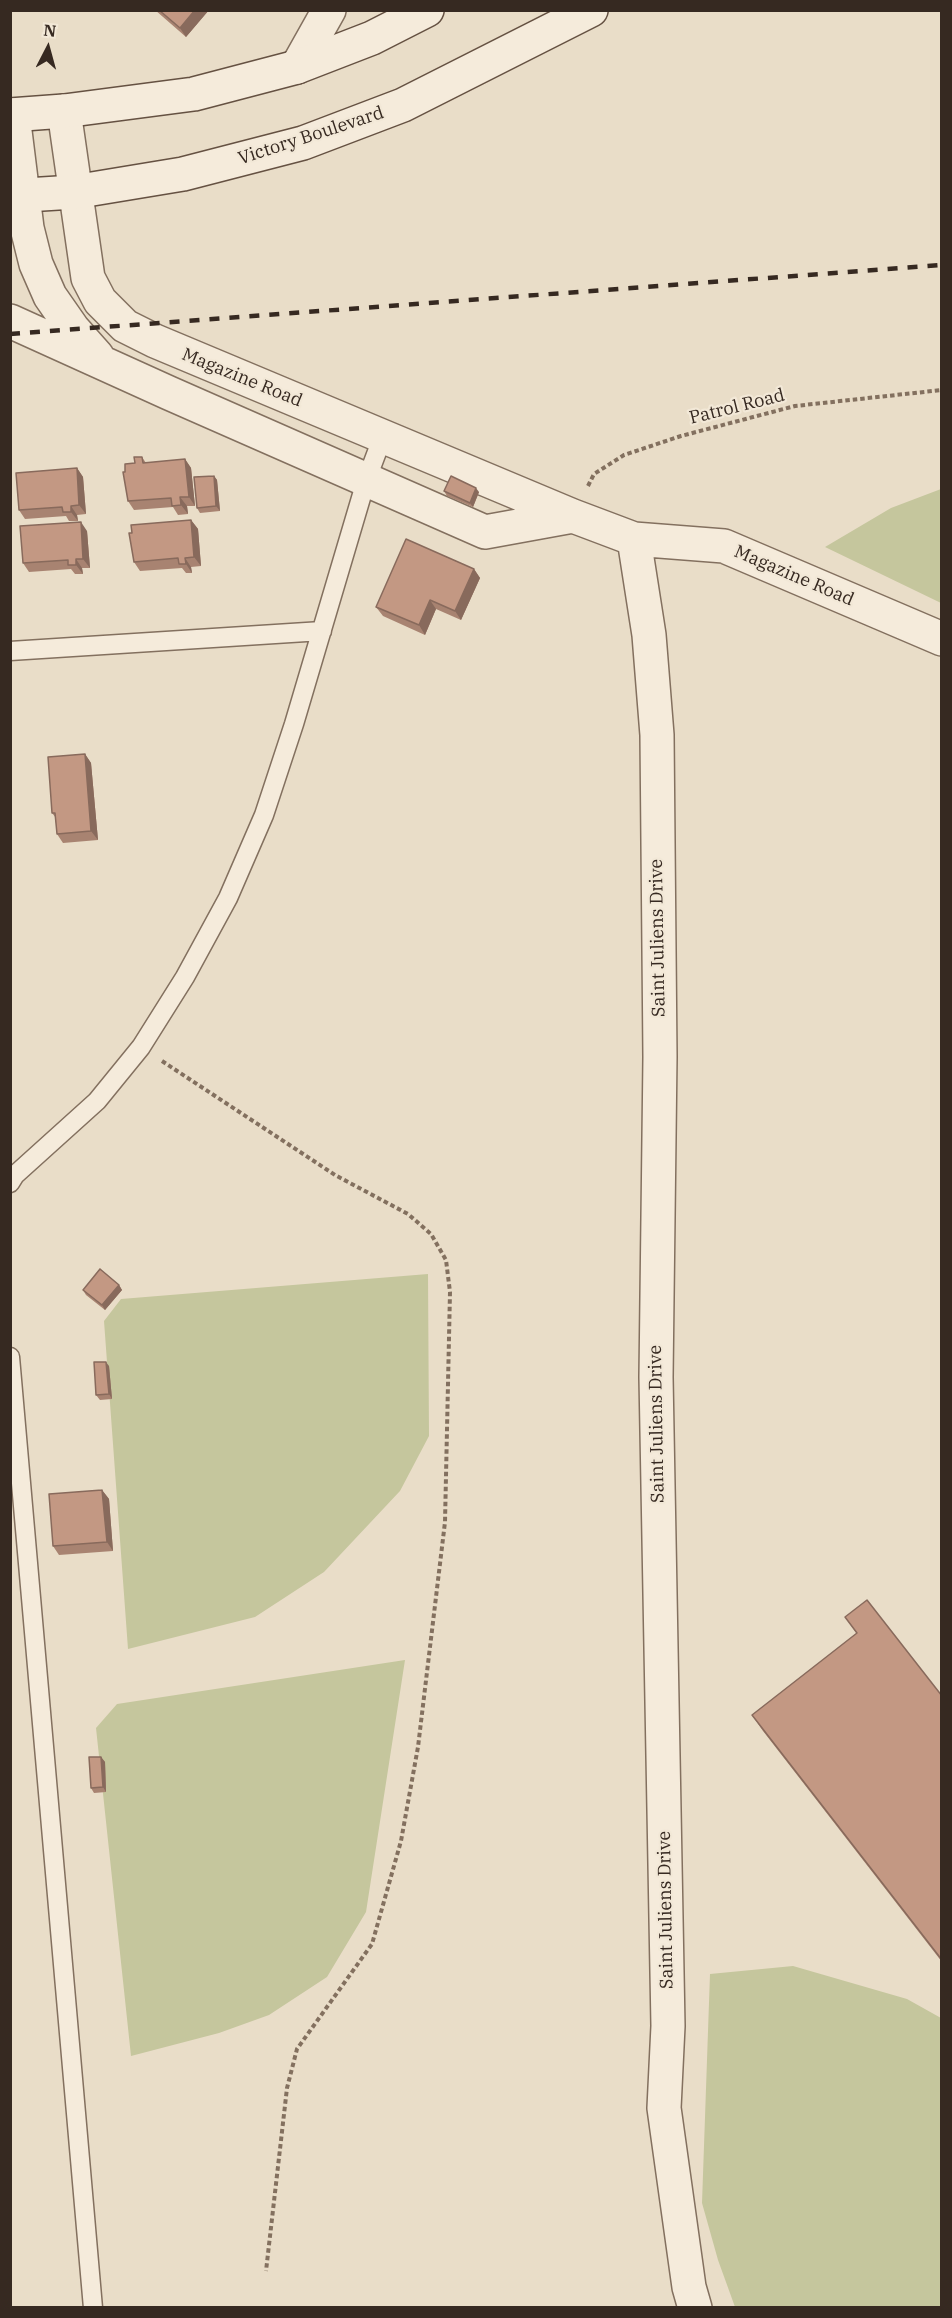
<!DOCTYPE html>
<style>
body{margin:0}
#map{position:relative;width:952px;height:2318px;overflow:hidden;background:#e9ddc8;font-family:"IBM Plex Serif",serif}
canvas{display:block}
.frame{position:absolute;inset:0;border:12px solid #362921;pointer-events:none}
.north{position:absolute;left:18px;top:18px;width:60px;height:60px;-webkit-text-stroke:4px #f2e8d7;paint-order:stroke;rotate:6deg;font-size:16px;font-weight:700;line-height:24px;text-align:center;color:#362921}
.north::after{content:'';display:block;margin:auto;width:21px;height:27px;background:#362921;clip-path:polygon(50% 0,100% 100%,50% 72%,0 100%)}
</style>
<div id="map">
<canvas width="952" height="2318"></canvas>
<div class="frame"></div>
<div class="north">N</div>
</div>
<script>
const ctx = document.querySelector('canvas').getContext('2d');
ctx.lineJoin = 'round';
function fillPath(path, color) {
  ctx.fillStyle = color;
  ctx.fill(path, 'evenodd');
}
function poly(rows) {
  const path = new Path2D();
  for (const r of rows) {
    path.moveTo(r[0], r[1]);
    for (let i = 2; i < r.length; i += 2) path.lineTo(r[i], r[i + 1]);
  }
  return path;
}
function trace(path, color, width, dash) {
  ctx.strokeStyle = color;
  ctx.lineWidth = width;
  ctx.lineCap = dash ? 'butt' : 'round';
  ctx.setLineDash(dash || []);
  ctx.stroke(path);
}
function write(font, color, halo, rows, align = 'center') {
  ctx.font = font + ' "IBM Plex Serif",serif';
  ctx.lineWidth = 4.5;
  ctx.setLineDash([]);
  ctx.textBaseline = 'middle';
  ctx.strokeStyle = halo;
  ctx.fillStyle = color;
  for (const [text, x, y, turn = 0] of rows) {
    ctx.save();
    ctx.translate(x, y);
    ctx.rotate((+turn || 0) * Math.PI / 180);
    ctx.textAlign = isNaN(turn) ? turn : align;
    if (halo) ctx.strokeText(text, 0, 0);
    ctx.fillText(text, 0, 0);
    ctx.restore();
  }
}
const green = poly([
 [941,489,941,603,825,547,891,508],
 [428,1274,429,1436,400,1491,324,1572,255,1617,128,1649,104,1321,121,1299],
 [405,1660,366,1912,327,1977,269,2015,219,2033,131,2056,96,1728,117,1704],
 [793,1966,907,1999,941,2018,941,2307,735,2307,718,2260,702,2203,710,1974]
]);
const path = poly([
 [588,486,594,474,624,455,681,436,795,406,942,390],
 [162,1061,335,1175,408,1214,431,1234,446,1260,450,1292,445,1522,418,1747,401,1841,372,1944,297,2049,287,2088,266,2271]
]);
const lane = poly([
 [10,651,322,631],
 [10,1183,15,1175,97,1101,141,1047,185,977,228,898,264,815,294,724,366,481,383,436],
 [10,1357,93,2308]
]);
const street = poly([
 [297,67,329,10],
 [64,111,88,278,100,301,125,326,155,341,573,516,634,539,724,546,942,639],
 [13,115,27,228,36,264,50,296,73,329,97,356],
 [10,321,169,393,485,532,573,516],
 [634,539,649,635,657,735,660,1057,656,1377,668,2026,664,2108,689,2287,695,2308]
]);
const secondary = poly([
 [10,115,64,111,194,94,297,67,372,38,427,10],
 [10,196,74,192,183,174,303,143,403,105,591,10]
]);
const rail = poly([
 [10,334,942,265]
]);
const wall = poly([
 [155,10,209,10,186,37],
 [142,457,146,463,185,459,191,468,195,506,187,506,188,514,178,515,173,507,134,510,128,501,125,472],
 [77,468,83,477,86,514,77,515,78,521,69,521,66,516,25,519,19,510],
 [214,476,217,480,220,511,200,513,197,508],
 [444,491,479,492,473,507,447,496],
 [191,520,198,529,201,566,191,567,192,573,186,573,182,568,140,571,134,562],
 [87,531,90,568,82,568,83,574,75,574,71,569,29,572,23,563],
 [474,569,480,578,461,620,436,609,425,635,383,616,376,607],
 [85,754,91,763,98,840,63,843,57,834,56,818,52,813],
 [119,1285,122,1290,105,1310,86,1295,83,1290],
 [109,1366,112,1399,100,1400,96,1395],
 [102,1490,109,1499,113,1551,59,1555,53,1546],
 [845,1617,942,1696,942,1962,763,1731,752,1715,857,1634],
 [101,1757,105,1762,106,1792,94,1793,91,1788]
]);
const shadedWall = poly([
 [195,10,209,10,186,37,180,28],
 [185,459,191,468,195,506,189,497],
 [77,468,83,477,86,514,79,505],
 [214,476,217,480,220,511,216,506],
 [476,488,479,492,473,507,470,503],
 [180,497,187,506,188,514,181,505],
 [71,506,77,515,78,521,71,512],
 [191,520,198,529,201,566,194,557],
 [81,522,87,531,90,568,83,559],
 [185,558,191,567,192,573,186,564],
 [76,559,82,568,83,574,76,565],
 [474,569,480,578,461,620,455,611],
 [430,600,436,609,425,635,419,625],
 [85,754,91,763,98,840,91,831],
 [119,1285,122,1290,105,1310,102,1305],
 [106,1362,109,1366,112,1399,109,1394],
 [102,1490,109,1499,113,1551,107,1542],
 [101,1757,105,1762,106,1792,103,1787]
]);
const building = poly([
 [159,10,195,10,180,28,159,10],
 [134,457,142,457,143,463,185,459,189,497,180,497,181,505,172,506,171,498,128,501,123,472,125,472,125,464,135,463,134,457],
 [77,468,79,505,71,506,71,512,63,512,62,507,19,510,16,473,77,468],
 [214,476,216,506,197,508,194,477,214,476],
 [451,476,476,488,470,503,444,491,451,476],
 [191,520,194,557,185,558,186,564,179,564,178,558,134,562,129,533,132,533,131,525,191,520],
 [81,522,83,559,76,559,76,565,68,565,68,560,23,563,20,526,81,522],
 [406,539,474,569,455,611,430,600,419,625,376,607,406,539],
 [85,754,91,831,57,834,55,813,52,813,48,757,85,754],
 [100,1269,119,1285,102,1305,83,1290,100,1269],
 [94,1362,106,1362,109,1394,96,1395,94,1362],
 [102,1490,107,1542,53,1546,49,1494,102,1490],
 [867,1600,942,1696,942,1960,752,1715,857,1633,845,1617,867,1600],
 [89,1757,101,1757,103,1787,91,1788,89,1757]
]);
const streetNames = [
 ["Victory Boulevard",311,136,-18],
 ["Magazine Road",242,378,22],
 ["Patrol Road",737,407,-14],
 ["Magazine Road",794,576,23],
 ["Saint Juliens Drive",658,938,-91],
 ["Saint Juliens Drive",657,1424,-91],
 ["Saint Juliens Drive",666,1910,-91]
];
fillPath(green, '#c5c69d');
trace(lane, '#83705f', 21);
trace(street, '#83705f', 36);
trace(secondary, '#655142', 36);
trace(path, '#83705f', 4, [4.5, 3]);
trace(lane, '#f5ebdb', 18);
trace(street, '#f5ebdb', 33);
trace(secondary, '#f5ebdb', 33);
trace(rail, '#362921', 4.5, [10, 10]);
fillPath(wall, '#a88371');
fillPath(shadedWall, '#886a5c');
fillPath(building, '#c39883');
trace(building, '#886a5c', 1.5);
write('18px', '#362921', '#f2e8d7', streetNames);
</script>
